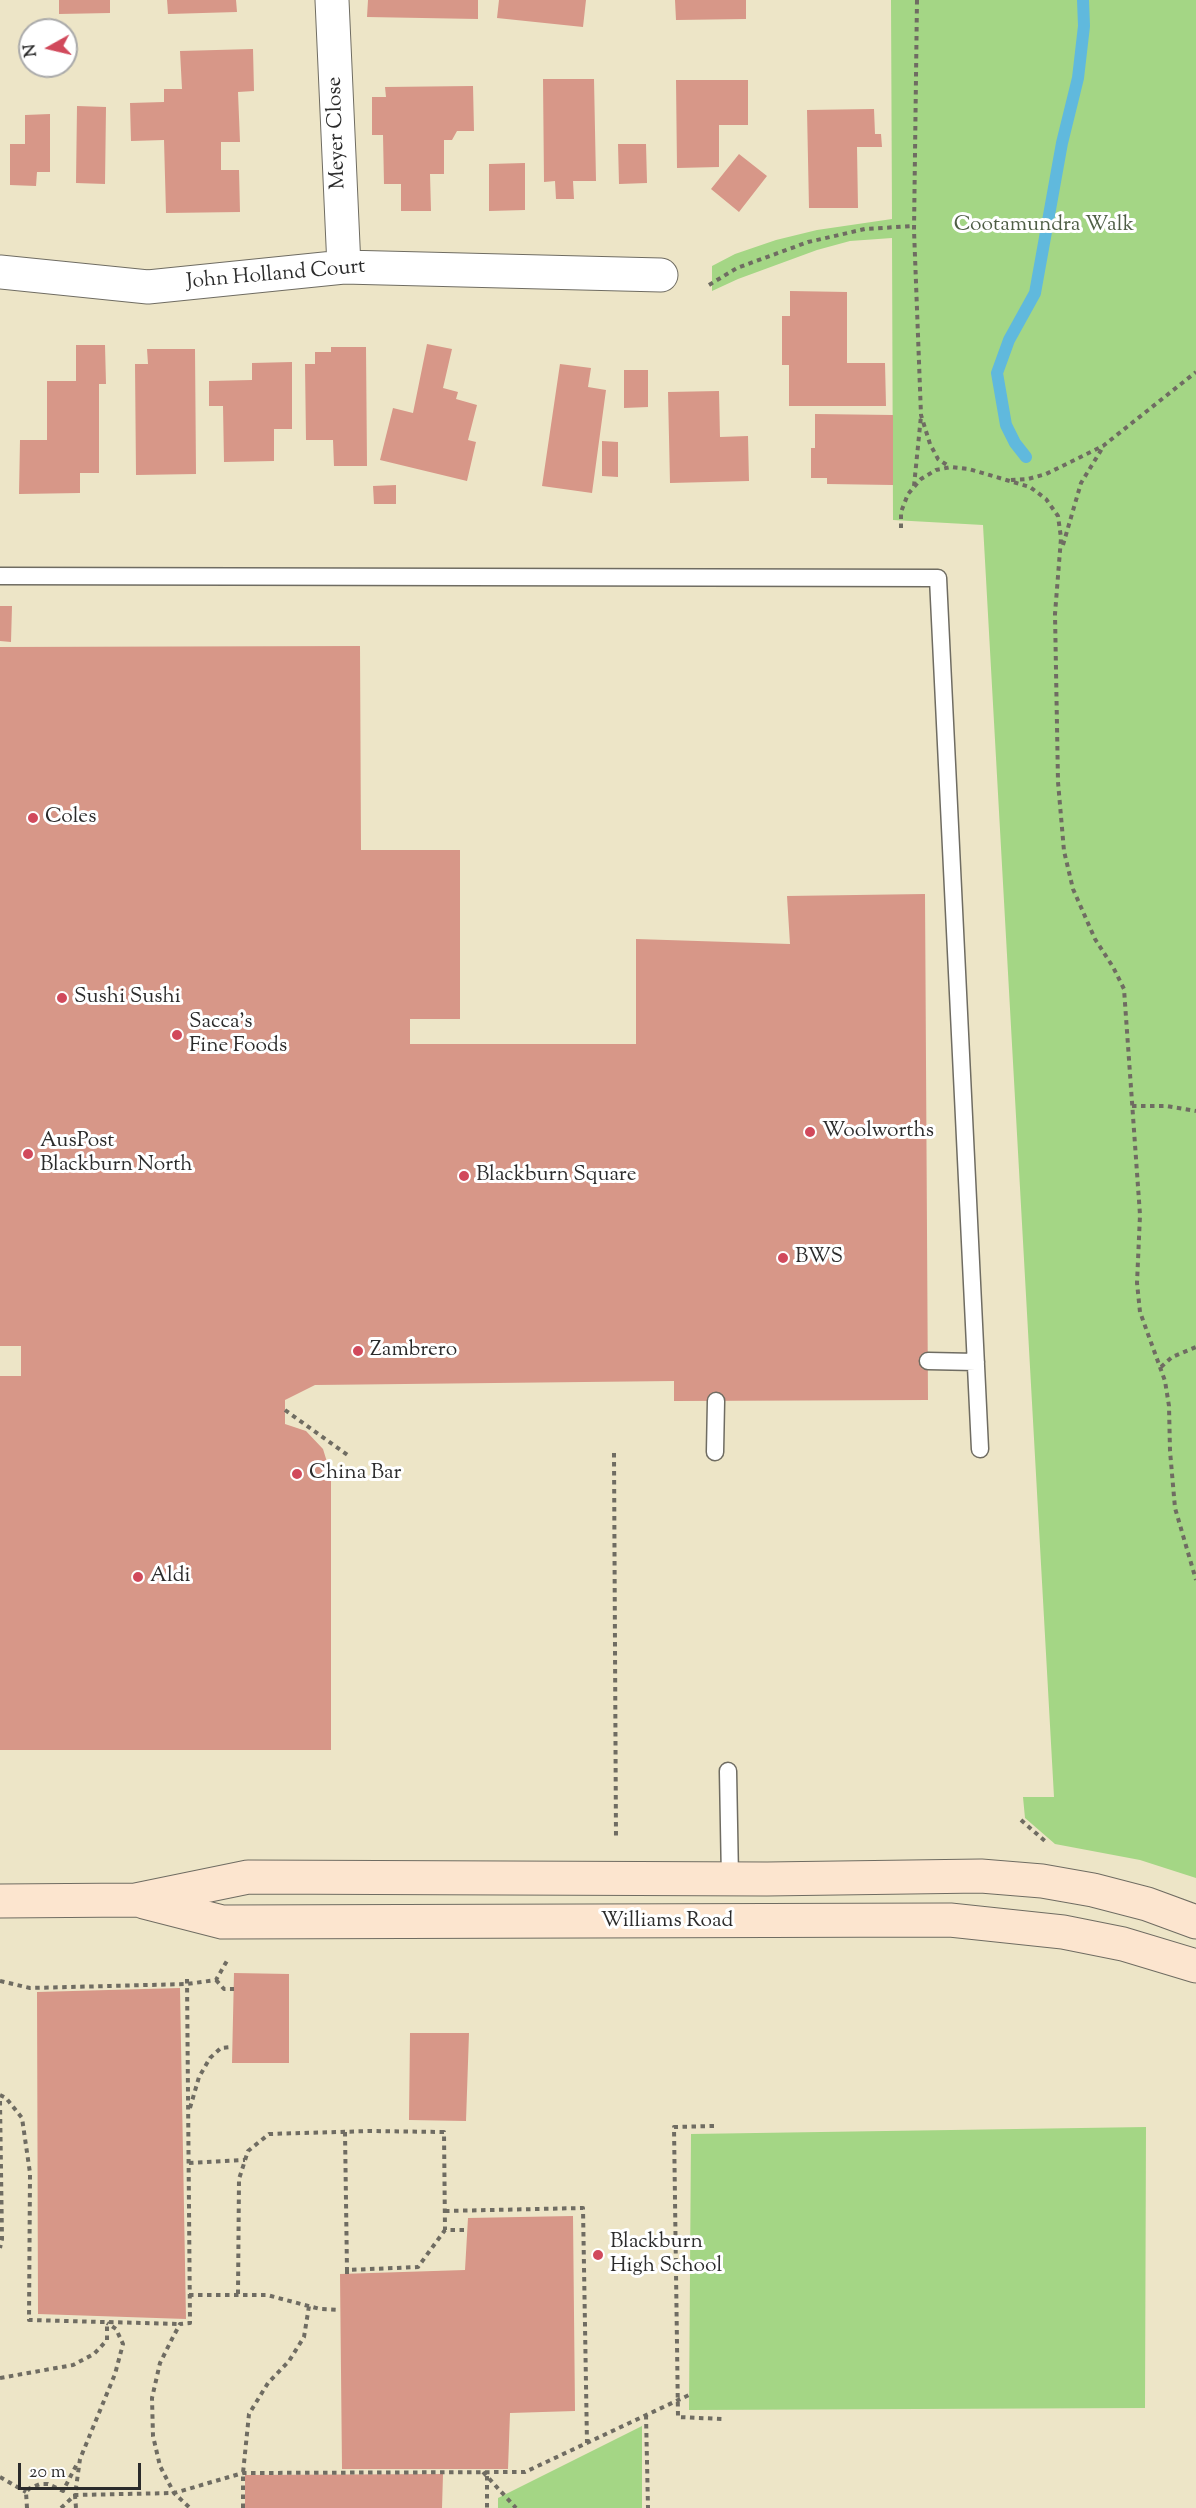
<!DOCTYPE html>
<style>
body{margin:0}
#map{position:relative;width:1196px;height:2508px;overflow:hidden;background:#ede5c7;font-family:"Sorts Mill Goudy",serif}
canvas{display:block}
.north{position:absolute;left:18px;top:18px;width:60px;height:60px;box-sizing:border-box;background:#fff;border:2px solid #aaa;border-radius:50%;rotate:262deg;font-size:16px;font-weight:700;line-height:24px;text-align:center;color:#2b2b2b}
.north::after{content:'';display:block;margin:auto;width:21px;height:27px;background:#d1495b;clip-path:polygon(50% 0,100% 100%,50% 72%,0 100%)}
.scale{position:absolute;left:18px;top:2463px;width:123px;height:27px;box-sizing:border-box;border:3px solid #2b2b2b;border-top:0;padding-left:8px;font-size:18px;line-height:21px;white-space:nowrap;color:#2b2b2b;-webkit-text-stroke:4px #fff;paint-order:stroke}
</style>
<div id="map">
<canvas width="1196" height="2508"></canvas>
<div class="north">N</div>
<div class="scale">20 m</div>
</div>
<script>
const ctx = document.querySelector('canvas').getContext('2d');
ctx.lineJoin = 'round';
function fillPath(path, color) {
  ctx.fillStyle = color;
  ctx.fill(path, 'evenodd');
}
function poly(rows) {
  const path = new Path2D();
  for (const r of rows) {
    path.moveTo(r[0], r[1]);
    for (let i = 2; i < r.length; i += 2) path.lineTo(r[i], r[i + 1]);
  }
  return path;
}
function trace(path, color, width, dash) {
  ctx.strokeStyle = color;
  ctx.lineWidth = width;
  ctx.lineCap = dash ? 'butt' : 'round';
  ctx.setLineDash(dash || []);
  ctx.stroke(path);
}
function write(font, color, halo, rows, align = 'center') {
  ctx.font = font + ' "Sorts Mill Goudy",serif';
  ctx.lineWidth = 6;
  ctx.setLineDash([]);
  ctx.textBaseline = 'middle';
  ctx.strokeStyle = halo;
  ctx.fillStyle = color;
  for (const [text, x, y, turn = 0] of rows) {
    ctx.save();
    ctx.translate(x, y);
    ctx.rotate((+turn || 0) * Math.PI / 180);
    ctx.textAlign = isNaN(turn) ? turn : align;
    if (halo) ctx.strokeText(text, 0, 0);
    ctx.fillText(text, 0, 0);
    ctx.restore();
  }
}
const green = poly([
 [891,0,1196,0,1196,1878,1140,1860,1055,1844,1025,1818,1023,1797,1054,1797,983,525,893,520,892,238,850,241,817,250,738,279,712,291,712,266,735,254,776,240,817,230,892,219],
 [1146,2127,1145,2408,689,2410,691,2134],
 [642,2426,642,2508,498,2508,498,2498]
]);
const stream = poly([
 [1026,457,1015,443,1006,425,997,373,1009,340,1035,293,1062,143,1078,78,1084,26,1083,0]
]);
const building = poly([
 [59,0,110,0,110,13,59,14],
 [167,0,236,0,237,12,168,14],
 [368,0,478,0,478,19,367,17],
 [499,0,586,0,583,27,497,18],
 [675,0,746,0,746,19,676,20],
 [253,49,254,91,238,92,240,142,221,142,221,170,239,170,240,212,166,213,164,140,131,141,130,103,164,102,164,89,182,89,180,51],
 [543,79,594,79,596,181,573,181,574,199,556,199,555,181,544,182],
 [676,80,748,80,748,125,719,125,719,167,677,168],
 [473,86,474,131,457,131,452,140,444,140,444,174,430,174,431,211,401,211,401,184,384,184,383,135,372,135,372,97,386,97,385,87],
 [77,106,106,107,105,184,76,183],
 [874,109,875,134,881,134,882,147,857,147,858,208,809,208,807,110],
 [50,114,50,172,37,172,36,186,10,185,10,144,25,144,25,115],
 [618,144,646,144,647,183,619,184],
 [739,154,767,176,739,212,711,189],
 [525,163,525,210,489,211,489,164],
 [790,291,847,292,847,363,885,363,886,406,789,406,789,365,782,365,782,316,790,316],
 [427,344,452,349,443,388,458,392,456,399,477,405,468,440,476,442,467,481,380,460,393,408,413,413],
 [76,345,105,345,106,384,99,384,99,473,80,473,80,493,19,494,20,440,47,440,47,381,76,381],
 [331,347,366,347,367,466,334,466,333,440,306,440,305,364,315,364,315,352,331,352],
 [147,349,195,349,196,474,136,475,135,364,148,364],
 [292,362,292,429,274,429,274,461,224,462,223,406,209,406,209,381,252,380,252,363],
 [560,364,591,368,588,387,606,390,592,493,542,486],
 [624,370,648,370,648,407,624,408],
 [719,391,720,437,748,436,749,481,670,483,668,392],
 [815,414,893,415,893,485,827,484,827,478,811,478,811,448,815,448],
 [602,441,618,442,618,477,602,476],
 [396,485,396,504,374,504,373,486],
 [0,606,12,606,11,642,0,641],
 [360,646,361,850,460,850,460,1019,410,1019,410,1044,636,1044,636,939,790,944,787,896,925,894,928,1400,674,1401,674,1381,315,1385,285,1400,285,1424,306,1431,323,1449,331,1475,331,1750,0,1750,0,1376,21,1376,21,1346,0,1346,0,647],
 [234,1973,289,1974,289,2063,232,2063],
 [180,1988,186,2319,38,2314,37,1992],
 [410,2033,469,2033,466,2121,409,2120],
 [573,2216,575,2411,510,2413,508,2469,342,2469,340,2274,465,2270,468,2218],
 [443,2474,442,2508,245,2508,245,2475]
]);
const path = poly([
 [917,0,914,230,921,415,930,444,938,459,950,467],
 [709,285,737,268,808,242,865,229,914,226],
 [1011,480,1028,479,1046,474,1103,446,1196,372],
 [914,486,921,416],
 [901,528,901,512,908,494,921,479,936,470,951,467,969,469,1030,487,1046,499,1058,516,1061,538,1055,614,1058,782,1064,851,1073,889,1095,939,1113,967,1124,989,1140,1215,1137,1283,1140,1312,1165,1381,1169,1406,1170,1451,1175,1508,1196,1580],
 [1063,545,1081,483,1103,447],
 [1132,1106,1166,1106,1196,1111],
 [1161,1367,1172,1357,1196,1347],
 [285,1410,349,1456],
 [614,1453,616,1840],
 [1021,1820,1046,1842],
 [187,1979,190,2323,180,2324,173,2337,160,2363,152,2398,153,2436,160,2466,174,2493,190,2508],
 [216,1980,224,1989,234,1989],
 [0,1981,30,1988,187,1984,216,1980,228,1959],
 [0,2095,6,2098,22,2118,30,2173,29,2320,180,2324],
 [0,2101,2,2239,0,2248],
 [190,2108,199,2077,210,2058,221,2048,232,2047],
 [714,2126,674,2127,678,2417,723,2419],
 [345,2132,347,2270],
 [189,2163,245,2160],
 [445,2211,583,2208,587,2443],
 [347,2274,347,2270,418,2267,445,2230],
 [238,2294,239,2179,248,2151,269,2134,371,2131,444,2132,445,2230,467,2230],
 [189,2295,267,2295,320,2309,340,2310],
 [0,2378,73,2365,94,2354,107,2340,107,2323],
 [646,2415,648,2508],
 [483,2472,516,2508],
 [487,2476,487,2508],
 [0,2477,26,2492],
 [27,2508,26,2492,30,2488,40,2484,48,2484,63,2491,78,2462],
 [61,2508,75,2495,174,2493,243,2473,525,2472,689,2395],
 [76,2508,75,2495,80,2459,115,2374,123,2344,116,2329,107,2323],
 [243,2508,243,2473,249,2414,268,2383,289,2361,304,2337,309,2306]
]);
const lane = poly([
 [0,576,938,578,980,1449],
 [928,1361,976,1362],
 [715,1452,716,1401],
 [728,1771,730,1879]
]);
const street = poly([
 [332,0,344,267],
 [0,272,148,287,344,267,661,275]
]);
const secondary = poly([
 [0,1901,136,1900,248,1877,767,1879,981,1876,1042,1881,1093,1890,1147,1904,1196,1922],
 [144,1902,222,1922,950,1920,1063,1932,1123,1944,1196,1966]
]);
const markers = [
 [33,818,6,"#d1495b"],
 [62,998,6,"#d1495b"],
 [177,1035,6,"#d1495b"],
 [810,1132,6,"#d1495b"],
 [28,1154,6,"#d1495b"],
 [464,1176,6,"#d1495b"],
 [783,1258,6,"#d1495b"],
 [358,1351,6,"#d1495b"],
 [297,1474,6,"#d1495b"],
 [138,1577,6,"#d1495b"],
 [598,2255,6,"#d1495b"]
];
const streetNames = [
 ["Meyer Close",338,133,-92],
 ["John Holland Court",276,276,-5],
 ["Williams Road",667,1922]
];
const parkNames = [
 ["Cootamundra Walk",1044,226]
];
const poiNames = [
 ["Coles",45,818],
 ["Sushi Sushi",74,998],
 ["Sacca's",189,1023],
 ["Fine Foods",189,1047],
 ["Woolworths",822,1132],
 ["AusPost",40,1142],
 ["Blackburn North",40,1166],
 ["Blackburn Square",476,1176],
 ["BWS",795,1258],
 ["Zambrero",370,1351],
 ["China Bar",309,1474],
 ["Aldi",150,1577],
 ["Blackburn",610,2243],
 ["High School",610,2267]
];
fillPath(green, '#a4d685');
trace(stream, '#60b9dd', 12);
fillPath(building, '#d79788');
trace(lane, '#6f6c62', 19);
trace(street, '#6f6c62', 35);
trace(secondary, '#6f6c62', 35);
trace(path, '#6f6c62', 4, [4.5, 4.5]);
trace(lane, '#fff', 16);
trace(street, '#fff', 33);
trace(secondary, '#fce5cf', 33);
for (const [x, y, r, color] of markers) {
  const dot = new Path2D();
  dot.arc(x, y, r, 0, 2 * Math.PI);
  ctx.fillStyle = color;
  ctx.fill(dot);
  trace(dot, '#fff', 2);
}
write('21px', '#2b2b2b', '#fff', streetNames);
write('21px', '#4f5e46', '#fff', parkNames);
write('21px', '#2b2b2b', '#fff', poiNames, 'left');
</script>
